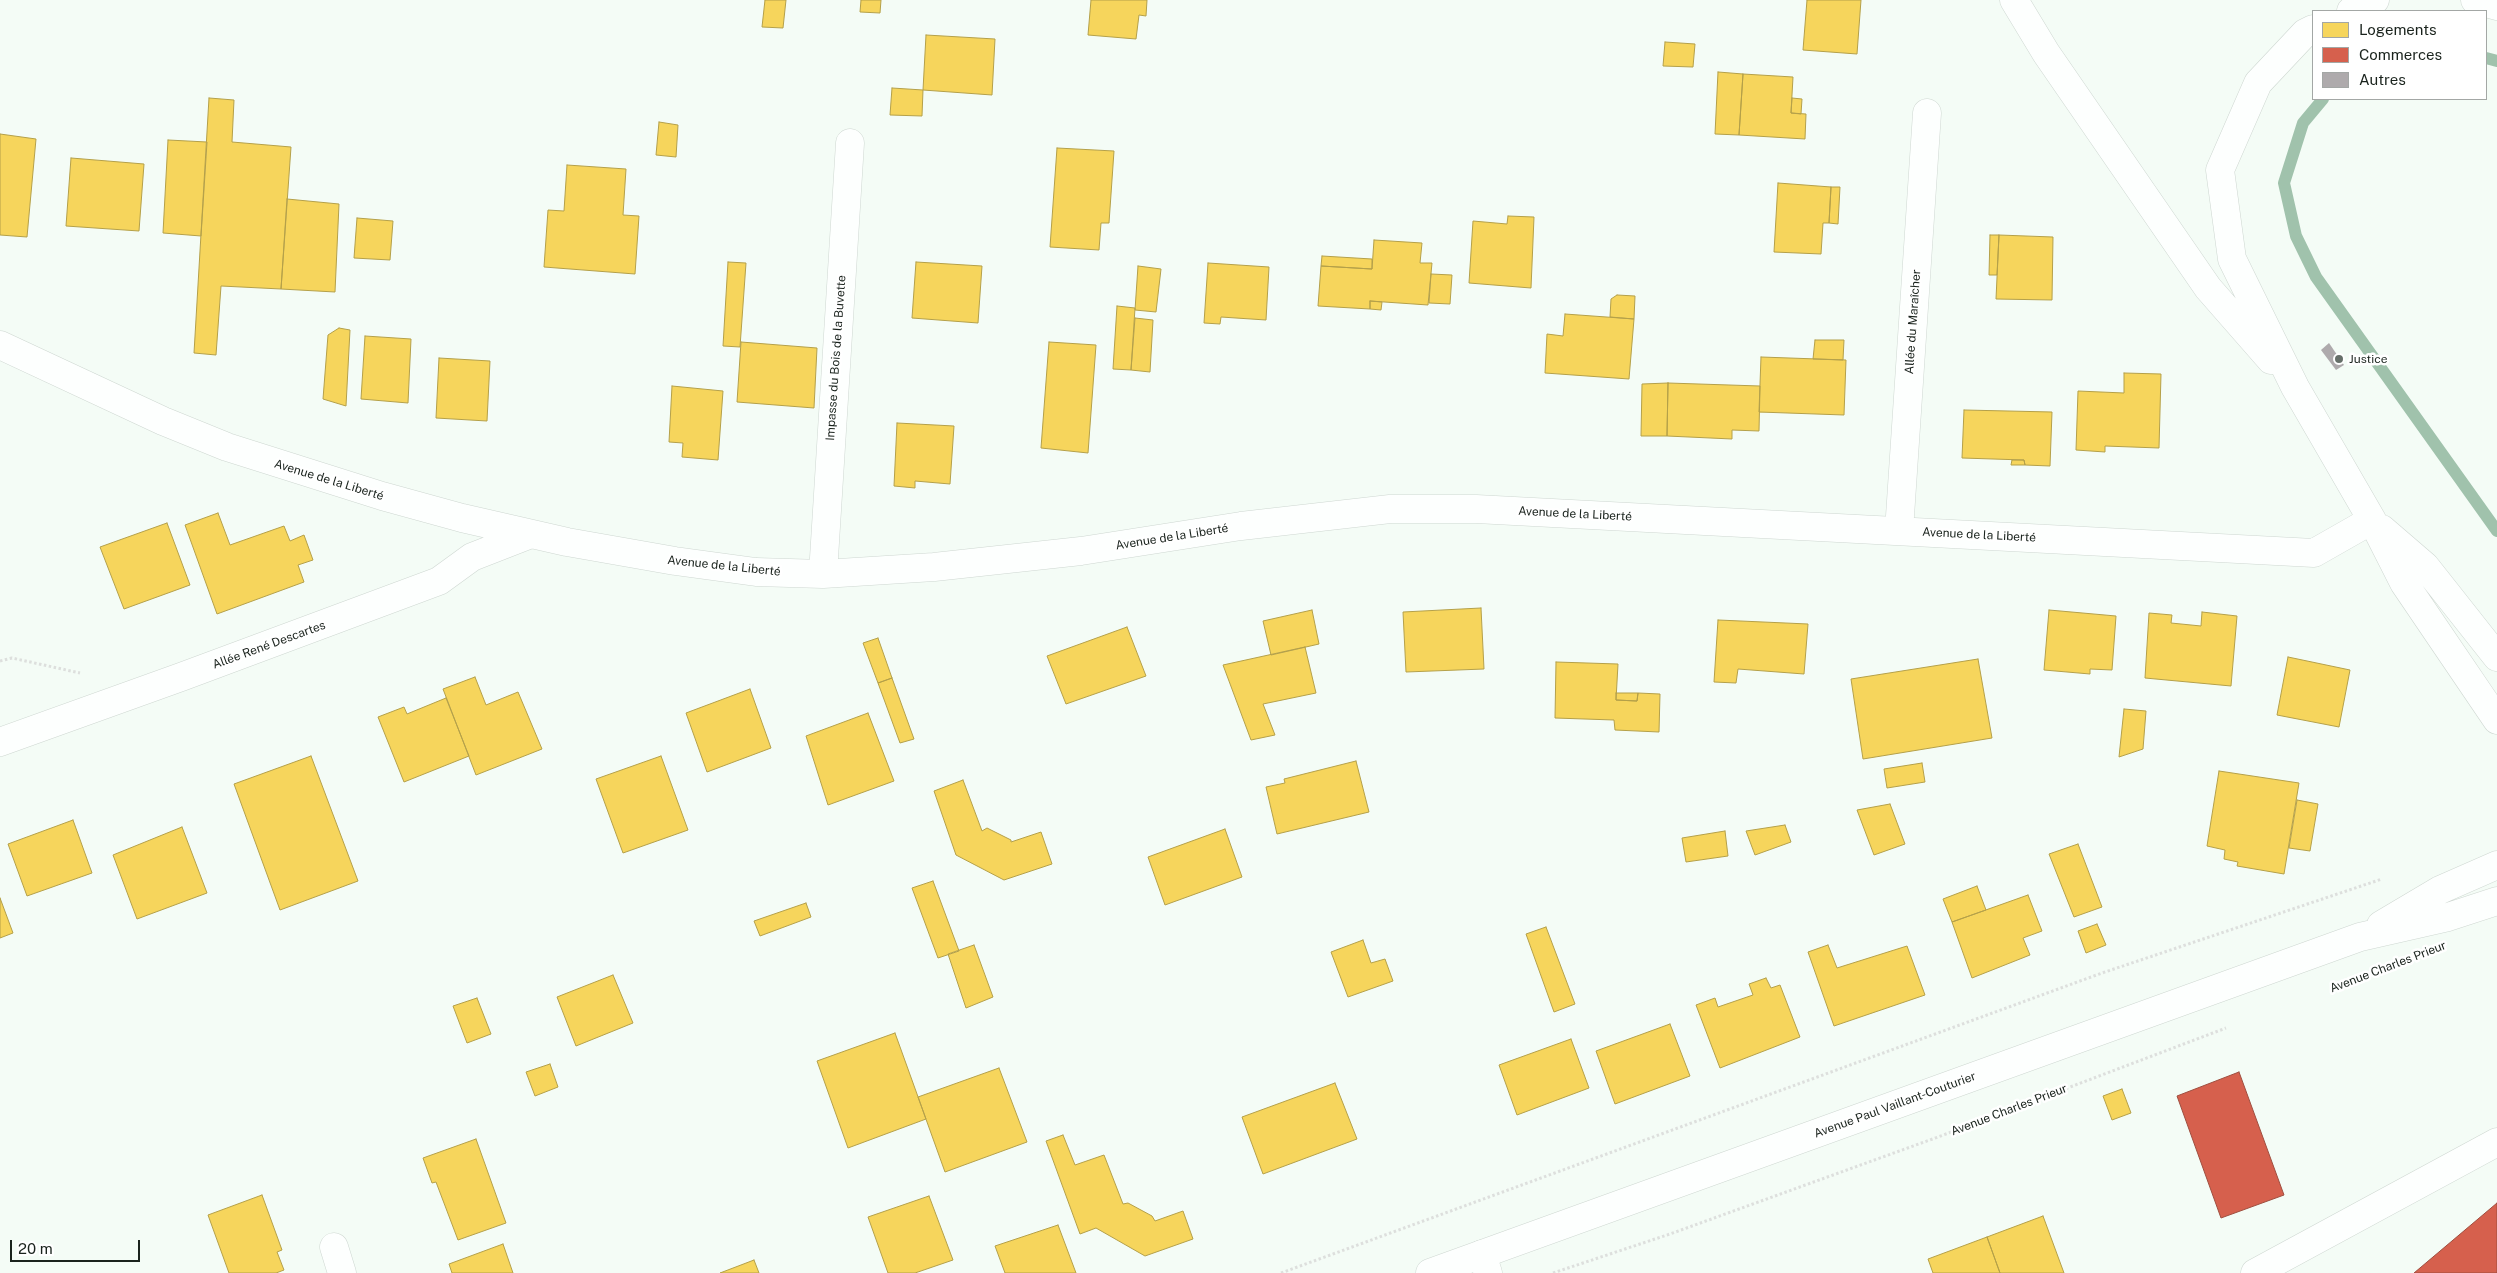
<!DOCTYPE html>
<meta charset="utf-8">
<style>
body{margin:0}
#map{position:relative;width:2497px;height:1273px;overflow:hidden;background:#f4fcf6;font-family:"Public Sans",sans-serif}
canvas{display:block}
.legend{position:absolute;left:2312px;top:10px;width:175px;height:90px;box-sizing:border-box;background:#fff;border:1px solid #a3a7a5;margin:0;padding:6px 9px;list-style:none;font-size:15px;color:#1a231d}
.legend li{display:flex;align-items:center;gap:10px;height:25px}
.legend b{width:25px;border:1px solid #a3a7a5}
.scale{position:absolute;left:10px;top:1240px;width:130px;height:22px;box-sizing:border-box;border:2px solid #1a231d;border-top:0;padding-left:6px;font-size:15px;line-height:18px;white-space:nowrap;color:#1a231d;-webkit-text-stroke:4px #fff;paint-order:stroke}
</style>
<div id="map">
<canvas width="2497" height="1273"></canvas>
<ul class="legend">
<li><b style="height:14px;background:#f6d55c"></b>Logements</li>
<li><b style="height:14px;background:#d6604d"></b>Commerces</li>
<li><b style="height:14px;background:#aeaaac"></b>Autres</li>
</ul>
<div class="scale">20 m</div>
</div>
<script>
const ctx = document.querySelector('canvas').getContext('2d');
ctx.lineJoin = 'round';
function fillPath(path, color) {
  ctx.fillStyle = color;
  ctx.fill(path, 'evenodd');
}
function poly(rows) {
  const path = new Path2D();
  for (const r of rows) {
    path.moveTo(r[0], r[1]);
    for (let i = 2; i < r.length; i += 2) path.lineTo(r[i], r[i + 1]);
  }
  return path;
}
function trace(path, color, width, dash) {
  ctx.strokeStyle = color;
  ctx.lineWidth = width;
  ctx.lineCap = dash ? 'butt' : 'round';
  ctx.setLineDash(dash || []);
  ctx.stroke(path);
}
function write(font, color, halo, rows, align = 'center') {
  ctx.font = font + ' "Public Sans",sans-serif';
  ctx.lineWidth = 5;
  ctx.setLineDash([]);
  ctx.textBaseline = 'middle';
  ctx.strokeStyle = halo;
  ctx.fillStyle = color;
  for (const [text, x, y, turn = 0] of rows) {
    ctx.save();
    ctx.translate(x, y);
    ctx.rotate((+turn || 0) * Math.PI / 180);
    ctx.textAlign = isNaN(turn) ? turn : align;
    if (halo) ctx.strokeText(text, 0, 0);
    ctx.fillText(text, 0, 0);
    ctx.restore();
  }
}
const homes = poly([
 [765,0,786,0,783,28,762,27,765,0],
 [861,0,881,0,880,13,860,12,861,0],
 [1091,0,1147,0,1146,16,1139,15,1136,39,1088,35,1091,0],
 [1807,0,1861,0,1857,54,1803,50,1807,0],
 [926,35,995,39,992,95,923,90,926,35],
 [1665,42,1695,44,1693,67,1663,66,1665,42],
 [1718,72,1743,74,1739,135,1715,134,1718,72],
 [1743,74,1793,77,1791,113,1806,114,1805,139,1739,135,1743,74],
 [892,88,923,90,922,116,890,115,892,88],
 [209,98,234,100,232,142,291,147,281,289,221,286,216,355,194,353,209,98],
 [1792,98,1802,99,1801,114,1791,113,1792,98],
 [659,122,678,125,676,157,656,155,659,122],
 [0,134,36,139,27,237,0,235,0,134],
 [168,140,207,142,201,236,163,233,168,140],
 [1057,148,1114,151,1109,223,1101,223,1099,250,1050,247,1057,148],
 [71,158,144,164,139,231,66,226,71,158],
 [567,165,626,169,623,215,639,216,635,274,544,267,548,210,564,211,567,165],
 [1778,183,1831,187,1829,223,1823,223,1821,254,1774,252,1778,183],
 [1831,187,1840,187,1838,224,1829,223,1831,187],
 [287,199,339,204,335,292,281,289,287,199],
 [1508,216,1534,217,1531,288,1469,283,1473,221,1507,224,1508,216],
 [357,218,393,221,390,260,354,258,357,218],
 [1990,235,1999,235,1997,275,1989,275,1990,235],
 [1999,235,2053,237,2052,300,1996,299,1999,235],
 [1374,240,1422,243,1420,263,1432,263,1428,305,1370,301,1370,309,1318,306,1321,266,1372,269,1374,240],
 [1322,256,1372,259,1372,269,1321,266,1322,256],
 [728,262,746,263,740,347,723,346,728,262],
 [916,262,982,266,978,323,912,318,916,262],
 [1208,263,1269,267,1266,320,1221,317,1220,324,1204,323,1208,263],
 [1138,266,1161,269,1156,312,1135,310,1138,266],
 [1431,274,1452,275,1450,304,1429,303,1431,274],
 [1617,295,1635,296,1634,319,1610,317,1611,299,1617,295],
 [1370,301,1382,302,1381,310,1370,309,1370,301],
 [1117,306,1135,308,1131,370,1113,369,1117,306],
 [1565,314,1634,319,1629,379,1545,373,1547,334,1563,336,1565,314],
 [1135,318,1153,320,1150,372,1131,370,1135,318],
 [339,328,350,330,346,406,323,399,328,335,339,328],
 [365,336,411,339,408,403,361,399,365,336],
 [1815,340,1844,340,1843,360,1813,359,1815,340],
 [741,342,817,348,814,408,737,402,741,342],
 [1049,342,1096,345,1088,453,1041,448,1049,342],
 [1761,357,1846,360,1844,415,1759,412,1761,357],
 [439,358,490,361,487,421,436,418,439,358],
 [2124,373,2161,374,2159,448,2105,446,2105,452,2076,450,2078,391,2124,393,2124,373],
 [1668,383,1760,386,1759,431,1732,430,1732,439,1667,436,1668,383],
 [1668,383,1667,436,1641,436,1642,384,1668,383],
 [672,386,723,391,718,460,682,457,683,443,669,442,672,386],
 [1964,410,2052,412,2050,466,2025,465,2024,460,1962,458,1964,410],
 [897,423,954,426,950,484,915,481,915,488,894,486,897,423],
 [2012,460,2024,460,2025,465,2011,465,2012,460],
 [218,513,230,545,284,526,290,541,304,535,313,560,298,565,304,582,217,614,185,525,218,513],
 [167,523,190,585,124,609,100,547,167,523],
 [1481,608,1484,669,1406,672,1403,612,1481,608],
 [1312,610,1319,644,1271,655,1263,621,1312,610],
 [2049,610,2116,616,2112,670,2090,669,2090,674,2044,670,2049,610],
 [2202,612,2237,616,2231,686,2145,678,2149,613,2172,615,2171,623,2201,626,2202,612],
 [1718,620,1808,624,1804,674,1738,669,1736,683,1714,682,1718,620],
 [1127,627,1146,676,1066,704,1047,656,1127,627],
 [878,638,892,678,878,683,863,643,878,638],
 [1305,647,1316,693,1263,704,1275,735,1251,740,1223,665,1305,647],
 [2288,657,2350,670,2339,727,2277,715,2288,657],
 [1978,659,1992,738,1863,759,1851,679,1978,659],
 [1556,662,1618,664,1616,700,1637,701,1638,693,1660,694,1659,732,1615,730,1614,720,1555,718,1556,662],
 [475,677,486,705,518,692,542,749,476,775,443,689,475,677],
 [892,678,914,739,900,743,878,683,892,678],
 [750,689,771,748,707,772,686,713,750,689],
 [1616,693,1638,693,1637,701,1616,700,1616,693],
 [446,698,469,756,404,782,378,717,404,707,407,714,446,698],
 [2124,709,2146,711,2143,749,2119,757,2124,709],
 [868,713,894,781,828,805,806,736,868,713],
 [311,756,358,881,280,910,234,784,311,756],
 [661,756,688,830,623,853,596,779,661,756],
 [1356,761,1369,812,1277,834,1266,787,1285,783,1284,779,1356,761],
 [1922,763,1925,782,1887,788,1884,769,1922,763],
 [2219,771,2299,783,2284,874,2237,866,2238,862,2224,859,2225,850,2207,846,2219,771],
 [963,780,982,831,987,828,1011,840,1011,842,1041,832,1052,864,1004,880,956,855,934,791,963,780],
 [2297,800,2318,804,2310,851,2289,848,2297,800],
 [1890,804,1905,844,1874,855,1857,810,1890,804],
 [73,820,92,873,27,896,8,844,73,820],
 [1785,825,1791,842,1755,855,1746,831,1785,825],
 [182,827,207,893,137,919,113,855,182,827],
 [1225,829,1242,877,1165,905,1148,857,1225,829],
 [1725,831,1728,856,1686,862,1682,838,1725,831],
 [2078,844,2102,907,2074,917,2049,854,2078,844],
 [933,881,959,951,938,958,912,888,933,881],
 [1977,886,1986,910,1952,922,1943,899,1977,886],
 [2028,895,2042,931,2023,938,2030,955,1972,978,1952,922,2028,895],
 [0,898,13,933,0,938,0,898],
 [806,903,811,917,760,936,754,921,806,903],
 [2097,924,2106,945,2086,953,2078,931,2097,924],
 [1546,927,1575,1004,1554,1012,1526,934,1546,927],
 [1363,940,1371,963,1385,959,1393,981,1348,997,1331,952,1363,940],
 [974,945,993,997,966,1008,948,954,974,945],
 [1828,945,1837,968,1907,946,1925,995,1834,1026,1808,952,1828,945],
 [613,975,633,1023,576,1046,557,997,613,975],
 [1766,978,1771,988,1780,985,1800,1037,1720,1068,1696,1005,1715,998,1718,1007,1753,995,1749,984,1766,978],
 [477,998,491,1034,467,1043,453,1006,477,998],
 [1670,1024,1690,1076,1615,1104,1596,1051,1670,1024],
 [895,1033,926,1119,848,1148,817,1061,895,1033],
 [1571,1039,1589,1088,1517,1115,1499,1065,1571,1039],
 [550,1064,558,1087,535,1096,526,1072,550,1064],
 [999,1068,1027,1142,945,1172,918,1097,999,1068],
 [1335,1083,1357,1139,1263,1174,1242,1117,1335,1083],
 [2122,1089,2131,1113,2112,1120,2103,1096,2122,1089],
 [1063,1135,1075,1165,1104,1155,1123,1204,1128,1203,1152,1216,1155,1221,1183,1211,1193,1239,1145,1256,1096,1228,1080,1234,1046,1141,1063,1135],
 [476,1139,506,1223,458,1240,436,1182,432,1183,423,1158,476,1139],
 [262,1195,282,1250,277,1252,284,1270,276,1273,229,1273,208,1215,262,1195],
 [929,1196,953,1260,915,1273,888,1273,868,1217,929,1196],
 [2043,1216,2064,1273,2000,1273,1987,1237,2043,1216],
 [1058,1225,1076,1273,1005,1273,995,1246,1058,1225],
 [1987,1237,2000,1273,1933,1273,1928,1259,1987,1237],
 [503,1244,513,1273,452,1273,449,1264,503,1244],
 [754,1260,759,1273,720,1273,754,1260]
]);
const shops = poly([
 [2239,1072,2284,1195,2221,1218,2177,1096,2239,1072],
 [2497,1203,2497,1273,2414,1273,2497,1203]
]);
const stream = poly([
 [2486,58,2497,61],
 [2323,99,2303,123,2284,183,2296,236,2316,277,2497,531]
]);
const building = poly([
 [2329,343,2344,365,2336,370,2321,350]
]);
const path = poly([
 [0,661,12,658,80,673],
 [1281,1273,2102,973,2382,879],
 [1553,1273,1670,1234,1938,1137,2226,1028]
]);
const minor = poly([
 [2014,0,2046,53,2208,288,2271,360],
 [2475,0,2497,6],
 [2351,11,2375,0],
 [2313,29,2305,33,2258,83,2220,170,2232,259,2295,387,2372,520,2404,583,2497,720],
 [0,345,163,421,227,447,382,496,462,518,567,542,675,561,756,572,823,574,934,567,1081,551,1241,526,1390,509,1476,509,2314,553,2372,520],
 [2382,529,2425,566,2497,657],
 [1899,531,1927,113],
 [823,574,850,143],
 [0,742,181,677,439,581,472,557,531,534],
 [334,1247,342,1273],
 [1482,1254,1488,1273],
 [2255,1273,2497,1142]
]);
const major = poly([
 [2381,925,2440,890,2497,865],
 [1430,1273,2360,937,2448,917,2497,901]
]);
const markers = [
 [2339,359,5,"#666f69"]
];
const streetNames = [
 ["Allée du Maraîcher",1913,322,-86],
 ["Impasse du Bois de la Buvette",836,358,-86],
 ["Avenue de la Liberté",329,480,17],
 ["Avenue de la Liberté",1575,514,3],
 ["Avenue de la Liberté",1979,535,3],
 ["Avenue de la Liberté",1172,537,-9],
 ["Avenue de la Liberté",724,566,6],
 ["Allée René Descartes",269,645,-20],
 ["Avenue Charles Prieur",2388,967,-21],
 ["Avenue Paul Vaillant-Couturier",1895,1105,-20],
 ["Avenue Charles Prieur",2009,1110,-21]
];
const poiNames = [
 ["Justice",2349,359]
];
fillPath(homes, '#f6d55c');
trace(homes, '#b4a049', 1);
fillPath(shops, '#d6604d');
trace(shops, '#9e4e3f', 1);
trace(stream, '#a0c2ac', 12);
fillPath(building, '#aeaaac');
trace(minor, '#ced7d1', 29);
trace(major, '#ced7d1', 29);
trace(path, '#dddfdd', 3, [2.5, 2.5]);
trace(minor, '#fdfffe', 28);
trace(major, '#fdfffe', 28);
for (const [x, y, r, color] of markers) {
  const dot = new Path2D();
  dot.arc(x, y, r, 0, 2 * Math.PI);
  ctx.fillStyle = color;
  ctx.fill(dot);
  trace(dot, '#fff', 2);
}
write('12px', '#1a231d', '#fff', streetNames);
write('12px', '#1a231d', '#fff', poiNames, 'left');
</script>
